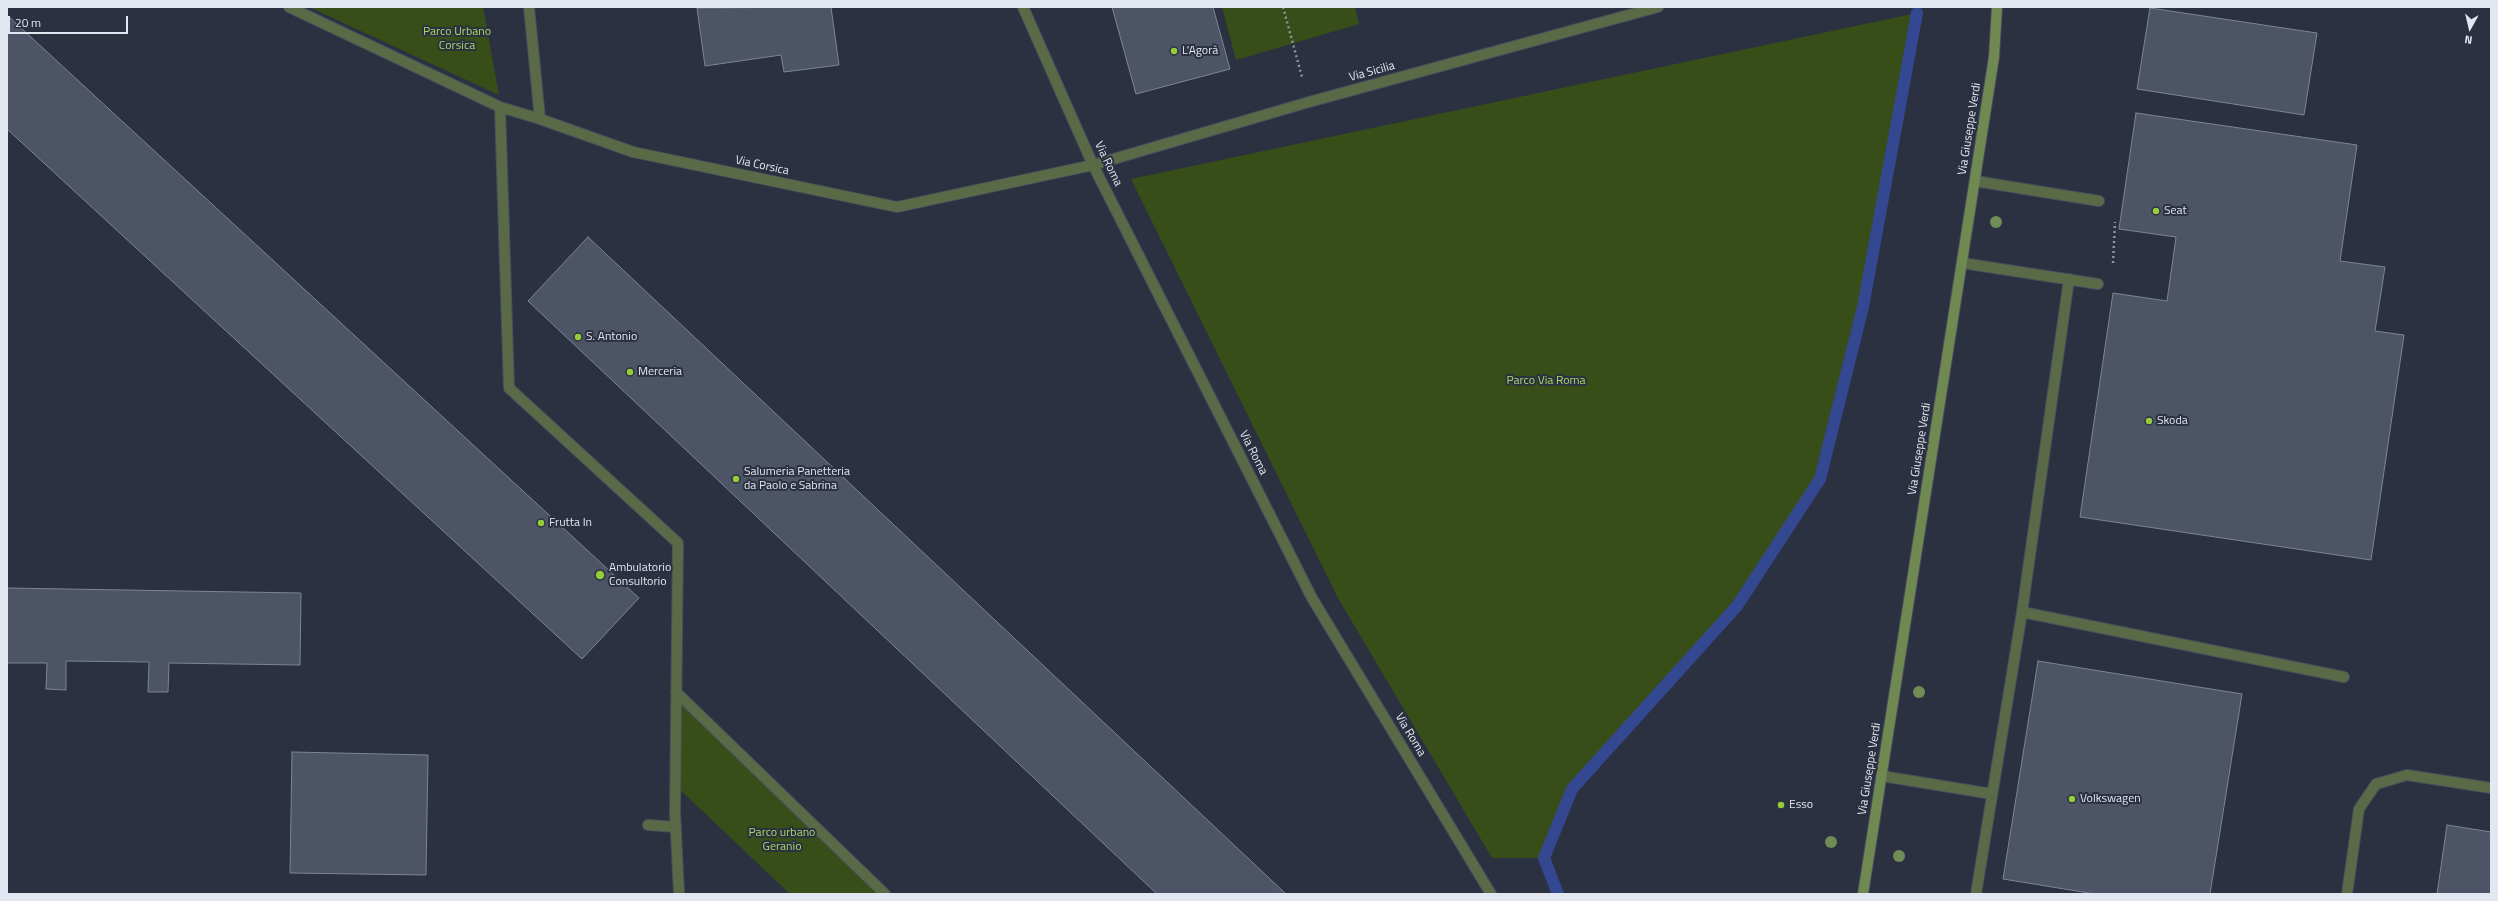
<!DOCTYPE html>
<meta charset="utf-8">
<style>
body{margin:0}
#map{position:relative;width:2498px;height:901px;overflow:hidden;background:#2b3141;font-family:"Titillium Web",sans-serif}
canvas{display:block}
.frame{position:absolute;inset:0;border:8px solid #e2e7f1;pointer-events:none}
.north{position:absolute;left:2450px;top:8px;width:40px;height:40px;-webkit-text-stroke:3px #2b3141;paint-order:stroke;rotate:188deg;font-size:11px;font-weight:700;line-height:16px;text-align:center;color:#e2e7f1}
.north::after{content:'';display:block;margin:auto;width:14px;height:18px;background:#e2e7f1;clip-path:polygon(50% 0,100% 100%,50% 72%,0 100%)}
.scale{position:absolute;left:8px;top:16px;width:120px;height:18px;box-sizing:border-box;border:2px solid #e2e7f1;border-top:0;padding-left:5px;font-size:12px;line-height:14px;white-space:nowrap;color:#e2e7f1;-webkit-text-stroke:3px #2b3141;paint-order:stroke}
</style>
<div id="map">
<canvas width="2498" height="901"></canvas>
<div class="frame"></div>
<div class="north">N</div>
<div class="scale">20 m</div>
</div>
<script>
const ctx = document.querySelector('canvas').getContext('2d');
ctx.lineJoin = 'round';
function fillPath(path, color) {
  ctx.fillStyle = color;
  ctx.fill(path, 'evenodd');
}
function poly(rows) {
  const path = new Path2D();
  for (const r of rows) {
    path.moveTo(r[0], r[1]);
    for (let i = 2; i < r.length; i += 2) path.lineTo(r[i], r[i + 1]);
  }
  return path;
}
function trace(path, color, width, dash) {
  ctx.strokeStyle = color;
  ctx.lineWidth = width;
  ctx.lineCap = dash ? 'butt' : 'round';
  ctx.setLineDash(dash || []);
  ctx.stroke(path);
}
function write(font, color, halo, rows, align = 'center') {
  ctx.font = font + ' "Titillium Web",sans-serif';
  ctx.lineWidth = 4;
  ctx.setLineDash([]);
  ctx.textBaseline = 'middle';
  ctx.strokeStyle = halo;
  ctx.fillStyle = color;
  for (const [text, x, y, turn = 0] of rows) {
    ctx.save();
    ctx.translate(x, y);
    ctx.rotate((+turn || 0) * Math.PI / 180);
    ctx.textAlign = isNaN(turn) ? turn : align;
    if (halo) ctx.strokeText(text, 0, 0);
    ctx.fillText(text, 0, 0);
    ctx.restore();
  }
}
const green = poly([
 [309,7,483,7,499,95],
 [1222,7,1355,7,1359,24,1236,60],
 [1917,13,1863,307,1820,479,1737,606,1572,789,1544,858,1492,858,1338,598,1131,179],
 [676,692,890,894,790,894,675,785]
]);
const stream = poly([
 [1558,894,1544,858,1572,789,1737,606,1820,479,1863,307,1917,13]
]);
const building = poly([
 [831,7,839,65,784,72,781,55,705,66,697,8,831,7],
 [1112,7,1213,7,1230,69,1136,94,1112,7],
 [2150,8,2317,33,2304,115,2137,89,2150,8],
 [7,15,639,598,582,659,7,129,7,15],
 [2136,113,2357,145,2340,261,2385,267,2375,331,2404,335,2371,560,2080,517,2113,293,2167,301,2176,237,2119,229,2136,113],
 [588,237,1286,894,1157,894,528,301,588,237],
 [7,588,301,593,300,665,169,663,168,692,148,692,149,662,66,661,66,690,46,689,47,663,7,663,7,588],
 [2038,661,2242,694,2210,894,2095,894,2003,879,2038,661],
 [292,752,428,755,426,875,290,873,292,752],
 [2447,825,2491,832,2491,894,2437,894,2447,825]
]);
const path = poly([
 [1283,7,1302,77],
 [2113,263,2115,222]
]);
const service = poly([
 [289,7,500,107,540,119],
 [1975,181,2099,201],
 [1962,263,2098,284],
 [2022,612,2344,677],
 [1882,776,1992,794],
 [648,825,676,827],
 [1976,894,2022,612,2069,279],
 [2347,894,2359,809,2376,784,2407,775,2491,788]
]);
const pedestrian = poly([
 [500,107,509,388,678,543,675,813],
 [676,692,885,894]
]);
const minor = poly([
 [529,7,540,119,633,152,897,207,1093,165,1309,102,1658,7],
 [1023,7,1093,165,1312,598,1491,894],
 [675,813,679,894]
]);
const secondary = poly([
 [1863,894,1994,57,1997,7]
]);
const trees = [
 [1996,222],
 [1919,692],
 [1831,842],
 [1899,856]
];
const markers = [
 [1174,51,4,"#95cc3b"],
 [2156,211,4,"#95cc3b"],
 [578,337,4,"#95cc3b"],
 [630,372,4,"#95cc3b"],
 [2149,421,4,"#95cc3b"],
 [736,479,4,"#95cc3b"],
 [541,523,4,"#95cc3b"],
 [600,575,5,"#95cc3b"],
 [2072,799,4,"#95cc3b"],
 [1781,805,4,"#95cc3b"]
];
const parkNames = [
 ["Parco Urbano",457,32],
 ["Corsica",457,46],
 ["Parco Via Roma",1546,381],
 ["Parco urbano",782,833],
 ["Geranio",782,847]
];
const poiNames = [
 ["L'Agorà",1182,51],
 ["Seat",2164,211],
 ["S. Antonio",586,337],
 ["Merceria",638,372],
 ["Skoda",2157,421],
 ["Salumeria Panetteria",744,472],
 ["da Paolo e Sabrina",744,486],
 ["Frutta In",549,523],
 ["Ambulatorio",609,568],
 ["Consultorio",609,582],
 ["Volkswagen",2080,799],
 ["Esso",1789,805]
];
const streetNames = [
 ["Via Sicilia",1372,72,-15],
 ["Via Giuseppe Verdi",1970,129,-81],
 ["Via Roma",1108,164,64],
 ["Via Corsica",762,166,12],
 ["Via Giuseppe Verdi",1920,449,-81],
 ["Via Roma",1253,453,63],
 ["Via Roma",1410,735,59],
 ["Via Giuseppe Verdi",1870,769,-81]
];
fillPath(green, '#384e18');
trace(stream, '#334891', 12);
fillPath(building, '#4d5465');
trace(building, '#7d8496', 1);
trace(service, '#484e5d', 12);
trace(pedestrian, '#484e5d', 12);
trace(minor, '#484e5d', 12);
trace(secondary, '#484e5d', 12);
trace(path, '#8e94a1', 2.5, [2, 3]);
trace(service, '#5a6a47', 10);
trace(pedestrian, '#5a6a47', 10);
trace(minor, '#5a6a47', 10);
trace(secondary, '#708951', 10);
ctx.fillStyle = '#708d56';
for (const [x, y] of trees) {
  ctx.beginPath();
  ctx.arc(x, y, 6, 0, 2 * Math.PI);
  ctx.fill();
}
for (const [x, y, r, color] of markers) {
  const dot = new Path2D();
  dot.arc(x, y, r, 0, 2 * Math.PI);
  ctx.fillStyle = color;
  ctx.fill(dot);
  trace(dot, '#2b3141', 1.5);
}
write('12px', '#a9d967', '#2b3141', parkNames);
write('12px', '#e2e7f1', '#2b3141', poiNames, 'left');
write('12px', '#e2e7f1', '#2b3141', streetNames);
</script>
